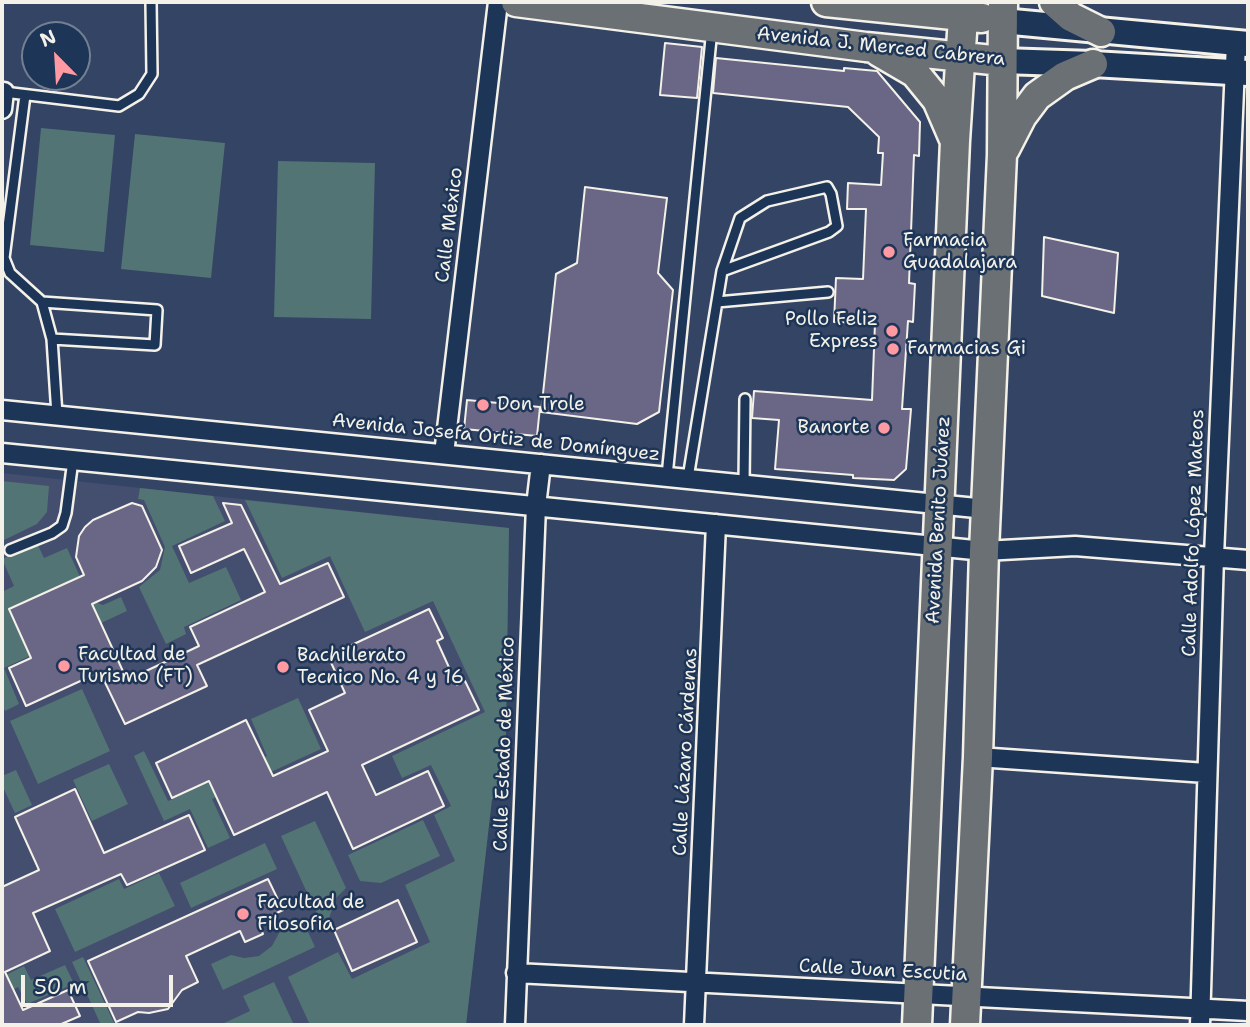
<!DOCTYPE html>
<meta charset="utf-8">
<style>
body{margin:0}
#map{position:relative;width:1250px;height:1027px;overflow:hidden;background:#344465;font-family:"Shantell Sans",sans-serif}
canvas{display:block}
.frame{position:absolute;inset:0;border:4px solid #f4f1e8;pointer-events:none}
.north{position:absolute;left:21px;top:21px;width:70px;height:70px;box-sizing:border-box;background:#1d3557;border:2px solid #738091;border-radius:50%;rotate:336deg;font-size:19px;font-weight:700;line-height:28px;text-align:center;color:#f4f1e8}
.north::after{content:'';display:block;margin:auto;width:24px;height:32px;background:#ff9aa2;clip-path:polygon(50% 0,100% 100%,50% 72%,0 100%)}
.scale{position:absolute;left:21px;top:975px;width:152px;height:32px;box-sizing:border-box;border:4px solid #f4f1e8;border-top:0;padding-left:9px;font-size:21px;line-height:24px;white-space:nowrap;color:#f4f1e8;-webkit-text-stroke:5px #1d3557;paint-order:stroke}
</style>
<div id="map">
<canvas width="1250" height="1027"></canvas>
<div class="frame"></div>
<div class="north">N</div>
<div class="scale">50 m</div>
</div>
<script>
const ctx = document.querySelector('canvas').getContext('2d');
ctx.lineJoin = 'round';
function fillPath(path, color) {
  ctx.fillStyle = color;
  ctx.fill(path, 'evenodd');
}
function poly(rows) {
  const path = new Path2D();
  for (const r of rows) {
    path.moveTo(r[0], r[1]);
    for (let i = 2; i < r.length; i += 2) path.lineTo(r[i], r[i + 1]);
  }
  return path;
}
function trace(path, color, width, dash) {
  ctx.strokeStyle = color;
  ctx.lineWidth = width;
  ctx.lineCap = dash ? 'butt' : 'round';
  ctx.setLineDash(dash || []);
  ctx.stroke(path);
}
function write(font, color, halo, rows, align = 'center') {
  ctx.font = font + ' "Shantell Sans",sans-serif';
  ctx.lineWidth = 5;
  ctx.setLineDash([]);
  ctx.textBaseline = 'middle';
  ctx.strokeStyle = halo;
  ctx.fillStyle = color;
  for (const [text, x, y, turn = 0] of rows) {
    ctx.save();
    ctx.translate(x, y);
    ctx.rotate((+turn || 0) * Math.PI / 180);
    ctx.textAlign = isNaN(turn) ? turn : align;
    if (halo) ctx.strokeText(text, 0, 0);
    ctx.fillText(text, 0, 0);
    ctx.restore();
  }
}
const built = poly([
 [2,473,509,528,505,797,492,799,466,1025,2,1025]
]);
const green = poly([
 [41,128,115,135,104,252,30,245],
 [135,134,225,143,211,278,121,269],
 [278,161,375,163,371,319,274,317],
 [2,481,49,486,47,512,37,524,2,541],
 [140,488,213,496,225,521,172,546,189,583,226,567,241,600,184,627,186,634,166,644,139,587,160,570,165,547,144,500,138,499],
 [245,500,509,528,505,797,492,799,466,1025,310,1025,288,977,338,952,352,979,430,942,405,885,455,861,434,815,451,806,431,765,402,778,392,756,485,712,433,601,365,632,330,556,282,578],
 [37,543,44,558,67,548,91,601,103,605,121,597,127,611,4,668,19,704,5,711,2,704,2,592,14,586,2,559],
 [82,689,110,751,38,784,10,721],
 [298,698,321,749,212,799,230,838,208,848,190,809,164,821,134,756,144,751,168,801,267,756,251,719],
 [109,764,128,804,92,821,73,780],
 [16,770,32,805,15,813,2,785,2,776],
 [423,820,440,856,381,883,360,881,348,855],
 [315,821,346,888,335,899,329,919,321,923,281,836],
 [265,843,277,869,191,908,180,883],
 [159,873,175,906,75,952,55,909,119,879,124,889],
 [303,921,315,947,223,990,211,964,231,955,244,958,259,956,272,946,279,933],
 [83,957,115,1025,101,1025,72,962],
 [65,965,74,984,27,1004,18,987,2,995,2,977,24,966,31,980],
 [274,982,294,1025,220,1025,250,1011,243,996]
]);
const building = poly([
 [665,43,702,47,697,98,660,95,665,43],
 [716,58,844,71,844,68,877,71,920,122,919,156,914,155,909,283,915,284,913,322,908,321,902,409,911,409,906,469,894,480,853,478,853,475,775,469,779,420,752,418,754,391,872,400,875,323,834,322,836,278,863,279,866,209,847,209,848,183,881,185,883,153,878,153,879,137,848,107,713,93,716,58],
 [585,187,667,198,658,273,673,290,659,412,637,424,541,412,556,274,577,263,585,187],
 [1044,237,1118,253,1114,313,1042,296,1044,237],
 [467,400,540,407,537,436,464,429,467,400],
 [132,503,142,506,162,550,156,567,142,581,92,604,127,680,199,646,190,627,265,592,244,549,191,573,179,546,232,523,223,503,241,505,280,584,328,563,344,597,197,665,207,686,125,724,100,672,26,706,9,668,31,658,9,609,84,575,76,557,79,536,85,527,93,520,132,503],
 [429,609,443,638,437,641,457,685,465,681,479,710,362,765,376,795,428,771,444,806,353,849,327,792,234,835,209,781,172,798,156,763,246,720,273,776,328,751,309,710,345,693,328,656,429,609],
 [75,789,104,853,189,815,205,850,127,885,121,874,33,913,50,951,5,972,23,1010,68,990,80,1016,59,1025,2,1025,2,887,39,870,15,817,75,789],
 [268,879,283,910,258,922,263,934,245,942,240,931,186,956,198,982,182,990,168,1009,149,1013,138,1012,116,1022,88,961,268,879],
 [398,900,417,942,352,971,334,930,398,900]
]);
const service = poly([
 [4,92,119,106,139,94,152,74,151,2],
 [25,95,4,258,10,273,42,302,52,339,57,415],
 [42,302,157,310,155,345,52,339],
 [717,302,828,292],
 [667,476,712,29],
 [688,478,722,271,740,218,767,201,827,187,831,194,837,226,829,232,722,271],
 [744,484,745,399],
 [10,550,52,533,62,526,66,513,73,460]
]);
const minor = poly([
 [2,92,4,92,2,109],
 [2,410,986,509],
 [2,453,984,551,1075,546,1248,560],
 [444,454,498,2],
 [978,757,1206,773],
 [516,973,1248,1011],
 [515,1025,536,506,541,464],
 [694,1025,716,524],
 [1200,1025,1214,556,1236,43]
]);
const secondary = poly([
 [1002,21,1248,44],
 [1002,61,1093,64,1248,73]
]);
const primary = poly([
 [516,2,866,47,1002,61],
 [826,2,982,18],
 [1054,2,1071,17,1101,32],
 [879,52,915,73,937,100,953,137],
 [1005,149,1022,116,1037,96,1065,76,1093,64],
 [917,1025,955,141,964,2],
 [965,1025,978,757,984,551,1002,155,1003,2]
]);
const markers = [
 [889,252,7,"#ff9aa2"],
 [892,331,7,"#ff9aa2"],
 [893,349,7,"#ff9aa2"],
 [483,405,7,"#ff9aa2"],
 [884,428,7,"#ff9aa2"],
 [64,666,7,"#ff9aa2"],
 [283,667,7,"#ff9aa2"],
 [243,914,7,"#ff9aa2"]
];
const streetNames = [
 ["Avenida J. Merced Cabrera",881,47,6],
 ["Calle México",450,225,-83],
 ["Avenida Josefa Ortiz de Domínguez",496,438,6],
 ["Avenida Benito Juárez",939,520,-87],
 ["Calle Adolfo López Mateos",1194,533,-88],
 ["Calle Estado de México",505,744,-88],
 ["Calle Lázaro Cárdenas",686,752,-87],
 ["Calle Juan Escutia",883,971,3]
];
const poiNames = [
 ["Farmacia",903,241],
 ["Guadalajara",903,263],
 ["Pollo Feliz",878,320,"right"],
 ["Express",878,342,"right"],
 ["Farmacias Gi",907,349],
 ["Don Trole",497,405],
 ["Banorte",870,428,"right"],
 ["Facultad de",78,655],
 ["Turismo (FT)",78,677],
 ["Bachillerato",297,656],
 ["Tecnico No. 4 y 16",297,678],
 ["Facultad de",257,903],
 ["Filosofia",257,925]
];
fillPath(built, '#444e6f');
fillPath(green, '#537474');
fillPath(building, '#6a6685');
trace(building, '#f4f1e8', 2);
trace(service, '#f4f1e8', 14);
trace(minor, '#f4f1e8', 23);
trace(secondary, '#f4f1e8', 30);
trace(primary, '#f4f1e8', 33);
trace(service, '#1d3557', 9);
trace(minor, '#1d3557', 18);
trace(secondary, '#1d3557', 24);
trace(primary, '#6b7074', 28);
for (const [x, y, r, color] of markers) {
  const dot = new Path2D();
  dot.arc(x, y, r, 0, 2 * Math.PI);
  ctx.fillStyle = color;
  ctx.fill(dot);
  trace(dot, '#1d3557', 2.5);
}
write('19px', '#f4f1e8', '#1d3557', streetNames);
write('19px', '#f4f1e8', '#1d3557', poiNames, 'left');
</script>
